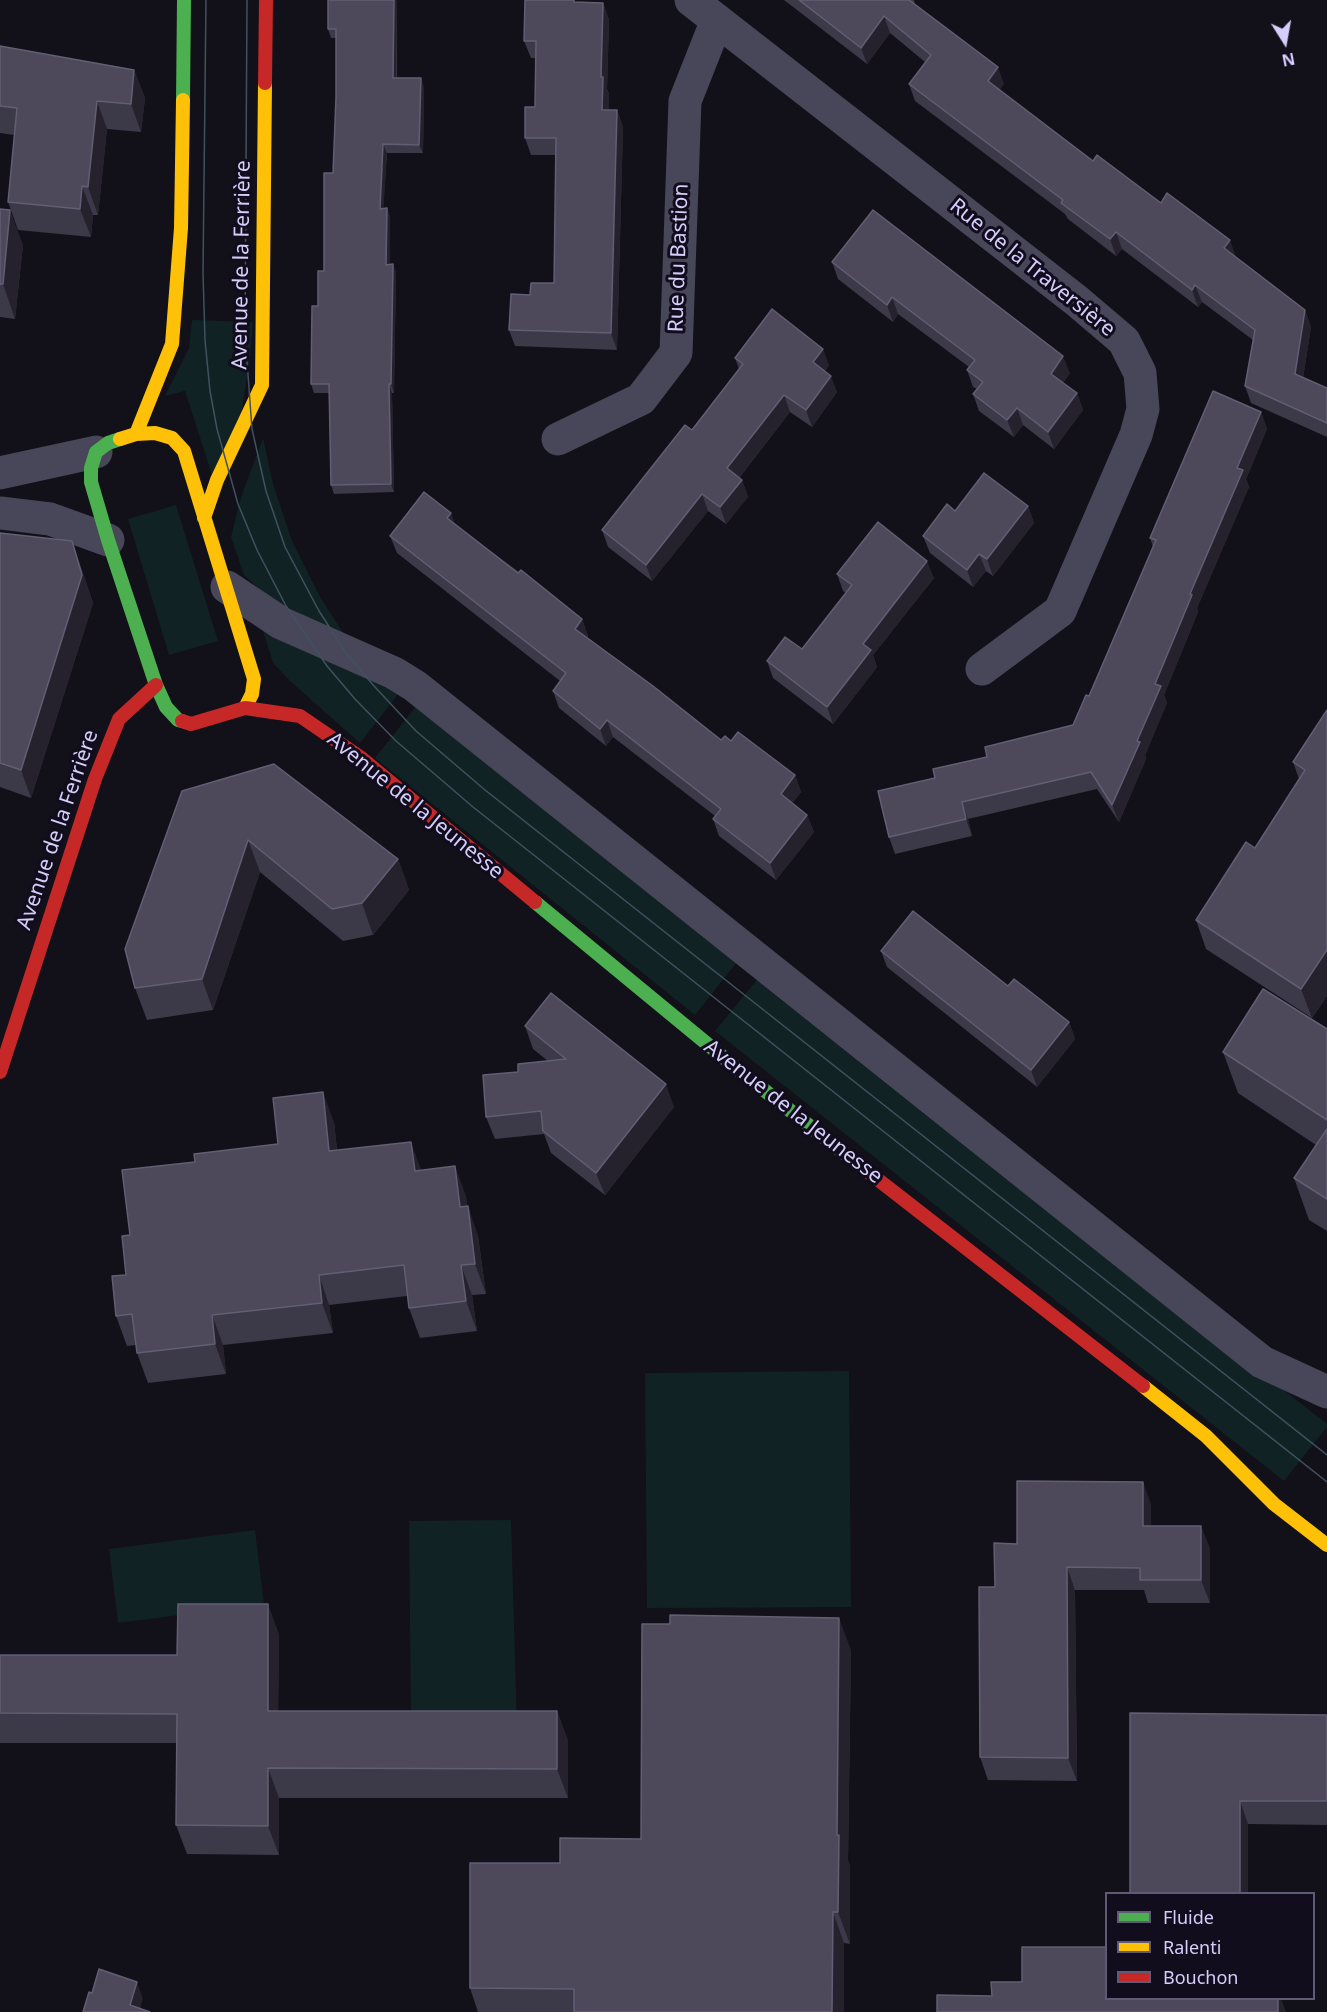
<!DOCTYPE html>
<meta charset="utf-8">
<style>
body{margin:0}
#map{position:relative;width:1327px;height:2012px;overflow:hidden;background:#121018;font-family:"Noto Sans",sans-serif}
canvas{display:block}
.legend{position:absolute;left:1105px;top:1892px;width:210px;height:108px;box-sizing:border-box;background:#110d1c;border:2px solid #5f5a75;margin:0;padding:8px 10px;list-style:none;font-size:18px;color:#d5cdfa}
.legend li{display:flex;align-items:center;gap:12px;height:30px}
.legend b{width:30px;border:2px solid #5f5a75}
.north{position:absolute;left:1255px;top:12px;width:60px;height:60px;-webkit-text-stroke:4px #110d1c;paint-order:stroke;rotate:169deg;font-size:16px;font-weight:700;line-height:24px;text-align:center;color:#d5cdfa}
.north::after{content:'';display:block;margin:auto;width:21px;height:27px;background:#d5cdfa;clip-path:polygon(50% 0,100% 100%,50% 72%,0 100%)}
</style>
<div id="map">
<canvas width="1327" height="2012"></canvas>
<ul class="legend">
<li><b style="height:8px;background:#4caf50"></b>Fluide</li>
<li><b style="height:8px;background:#ffc107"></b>Ralenti</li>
<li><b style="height:8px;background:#c62828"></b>Bouchon</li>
</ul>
<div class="north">N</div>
</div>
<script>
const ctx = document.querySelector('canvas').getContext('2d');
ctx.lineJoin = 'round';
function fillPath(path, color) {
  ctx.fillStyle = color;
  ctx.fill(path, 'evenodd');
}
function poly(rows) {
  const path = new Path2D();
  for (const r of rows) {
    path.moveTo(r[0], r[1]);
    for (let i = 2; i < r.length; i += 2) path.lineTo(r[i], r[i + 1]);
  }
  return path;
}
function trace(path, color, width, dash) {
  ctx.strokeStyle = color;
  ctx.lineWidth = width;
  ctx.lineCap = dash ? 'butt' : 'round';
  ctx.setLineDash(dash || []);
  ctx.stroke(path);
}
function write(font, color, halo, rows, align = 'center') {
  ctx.font = font + ' "Noto Sans",sans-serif';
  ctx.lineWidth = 6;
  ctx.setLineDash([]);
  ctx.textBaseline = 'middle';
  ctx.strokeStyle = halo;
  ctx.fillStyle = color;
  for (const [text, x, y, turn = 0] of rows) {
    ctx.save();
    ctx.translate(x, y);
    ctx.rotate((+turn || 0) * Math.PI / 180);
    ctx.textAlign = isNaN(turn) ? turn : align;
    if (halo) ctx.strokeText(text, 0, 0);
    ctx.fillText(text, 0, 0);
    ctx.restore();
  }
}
const green = poly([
 [192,320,253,322,250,358,242,410,212,475,185,391,165,396,189,348],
 [263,438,273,484,292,541,320,597,344,634,319,626,267,596,244,575,231,537,241,497],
 [176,505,218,641,169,655,128,519],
 [263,631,380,681,399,693,360,743,290,681,273,663],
 [417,705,737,962,695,1015,375,758],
 [760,976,1327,1424,1327,1427,1284,1481,715,1031],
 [849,1371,851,1607,647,1608,645,1373],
 [511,1520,517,1727,411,1726,409,1521],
 [255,1530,264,1604,118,1623,109,1549]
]);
const street = poly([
 [691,0,1077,301,1124,341,1140,373,1143,409,1136,435,1060,611,982,669],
 [558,439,641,399,676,353,685,101,717,20],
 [0,473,96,452],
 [0,513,50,519,108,540],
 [227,587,281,623,394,673,415,686,1262,1362,1327,1392]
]);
const fast = poly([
 [183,100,184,0],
 [120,439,108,443,96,452,91,468,91,482,108,540,156,685,166,707,178,720,182,721],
 [535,902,740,1071,840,1150]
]);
const slow = poly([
 [136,434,172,344,181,228,183,100],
 [120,439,136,434,155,433,172,438,184,451,254,679,252,694,245,708],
 [204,518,217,480,262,385,265,83],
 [1143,1386,1206,1436,1274,1504,1327,1545]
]);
const jam = poly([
 [265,83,266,0],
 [182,721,191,724,245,708,300,716,360,757,535,902],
 [0,1072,95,779,119,719,156,685],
 [840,1150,1143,1386]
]);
const tram = poly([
 [206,0,203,273,205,340,210,391,217,429,238,504,257,550,286,606,327,666,355,699,396,741,473,807,1327,1482],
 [247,0,245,334,252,429,266,491,285,547,319,611,346,653,374,686,416,731,485,790,1327,1455]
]);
const wall = poly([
 [328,0,397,0,397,78,424,87,423,153,387,153,383,208,387,208,390,217,390,264,393,264,396,273,394,393,392,393,394,492,334,494,331,485,329,393,314,393,311,384,318,306,324,271,333,173,336,97,336,38,331,38,328,29],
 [784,0,914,0,915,5,1004,84,999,90,1093,161,1161,203,1236,257,1305,310,1311,327,1303,378,1327,388,1327,437,1251,403,1245,386,1253,340,1202,302,1198,307,1122,249,1116,256,1068,219,1065,214,915,101,909,84,925,62,890,33,867,64],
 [580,2,603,3,609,20,607,89,609,94,609,110,617,110,623,127,617,350,515,346,509,330,530,295,554,283,556,155,531,155,525,138,535,107,536,58,531,58,524,41],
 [0,46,134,70,145,98,141,132,107,129,98,215,93,215,91,237,18,230,8,202,14,135,0,133],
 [0,209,23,245,15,319,0,317],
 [832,262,1070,373,1063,383,1077,393,1083,410,1054,449,1023,425,1014,437,979,411,973,394,977,389,973,387,967,370,969,367,898,314,893,322,838,279],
 [735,358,829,365,825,371,837,392,812,427,790,412,739,478,742,480,748,497,726,524,708,511,652,581,608,547,602,530,692,430,739,369],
 [1261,412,1267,429,1246,479,1249,487,1197,608,1198,612,1164,695,1167,703,1145,755,1146,759,1119,822,1097,789,968,819,972,836,895,854,889,837,935,778,987,757,1073,725,1089,696,1153,547,1150,538],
 [1028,506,1034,523,993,576,986,571,973,587,930,553,923,536,955,511],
 [451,513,454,524,582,619,588,636,587,638,721,740,731,741,795,775,801,792,792,803,807,815,814,832,776,880,719,836,713,819,715,816,613,737,606,746,559,708,553,691,560,681,397,553,390,536],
 [0,533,72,541,93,603,31,798,0,787],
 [837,574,934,578,873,655,877,667,833,724,773,678,767,661,802,649,846,593,843,591],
 [1327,710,1327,996,1312,1018,1206,949,1196,920,1255,848,1299,779,1293,762],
 [182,791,398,859,409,890,373,935,343,941,260,872,213,1010,147,1020,135,988],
 [881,951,1008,986,1069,1022,1075,1039,1037,1087,887,967],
 [525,1026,674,1107,605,1195,551,1153,544,1134,495,1139,486,1117,548,1061,533,1049],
 [1327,1029,1327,1231,1309,1220,1294,1178,1316,1145,1238,1093,1223,1052],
 [334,1122,337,1150,421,1170,466,1196,467,1206,478,1236,486,1294,472,1295,477,1331,420,1338,409,1308,407,1296,329,1305,333,1333,223,1345,226,1374,148,1383,137,1353,136,1345,127,1346,116,1316,126,1275,130,1235,195,1162,278,1144],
 [1151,1504,1151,1526,1210,1548,1210,1603,1148,1603,1144,1590,1075,1590,1077,1781,988,1780,980,1757,995,1587],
 [279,1634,278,1711,557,1711,568,1741,568,1798,279,1798,279,1855,187,1854,176,1825,176,1743,0,1743,0,1655,177,1655],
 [851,1650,848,1860,850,1867,850,1944,844,1943,844,2012,478,2012,470,1988,560,1863,641,1839],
 [1327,1715,1327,1825,1248,1824,1130,1893]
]);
const shadedWall = poly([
 [394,0,397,0,396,86,393,78],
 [603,3,609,20,607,89,609,94,609,127,602,110,601,77],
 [884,16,890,33,867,64,861,48],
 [998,67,1004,84,994,98,988,81],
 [134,70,145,98,141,132,131,104],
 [421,78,424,87,423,153,419,145],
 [97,101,107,129,98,215,88,187],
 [617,110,623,127,617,350,611,333],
 [383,144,387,153,383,217,380,209],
 [82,186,93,215,91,237,80,209],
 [387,208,390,217,390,273,386,265],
 [10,210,23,245,15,319,3,284],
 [1116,232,1122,249,1116,256,1110,239],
 [1230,240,1236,257,1224,248],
 [393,264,396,273,394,393,391,384],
 [1195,285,1202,302,1198,307,1192,290],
 [892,297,898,314,893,322,887,305],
 [1305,310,1311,327,1301,391,1295,374],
 [823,349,829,365,819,378,813,362],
 [1063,356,1070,373,1057,391,1051,374],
 [831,376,837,392,812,427,806,410],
 [389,384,392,393,394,492,391,484],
 [1077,393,1083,410,1054,449,1048,432],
 [784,395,790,412,733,485,727,468],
 [1017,408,1023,425,1014,437,1007,420],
 [1261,412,1267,429,1246,479,1249,487,1197,608,1198,612,1164,695,1167,703,1145,755,1146,759,1119,822,1112,805,1137,741,1155,684,1237,468],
 [742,480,748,497,726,524,720,507],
 [702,494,708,511,652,581,646,565],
 [1028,506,1034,523,993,576,987,559],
 [451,513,457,530,447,518],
 [72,541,93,603,31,798,21,770],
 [979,554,986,571,973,587,967,570],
 [927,561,934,578,873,655,877,667,833,724,827,707,863,644],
 [582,619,588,636,581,646,575,629],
 [607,720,613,737,606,746,600,729],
 [795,775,801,792,787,811,781,794],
 [962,802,968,819,972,836,966,819],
 [807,815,814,832,776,880,770,863],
 [248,840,260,872,213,1010,202,979],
 [398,859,409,890,373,935,362,903],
 [1327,950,1327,996,1312,1018,1301,989],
 [1069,1022,1075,1039,1037,1087,1031,1070],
 [666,1084,674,1107,605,1195,596,1173],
 [323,1092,334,1122,340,1181,329,1151],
 [411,1142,422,1172,415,1171],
 [455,1166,466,1196,471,1237,460,1207],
 [468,1206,478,1236,486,1294,475,1264],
 [461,1265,472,1295,477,1331,466,1301],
 [319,1275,329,1305,333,1333,322,1303],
 [212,1315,223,1345,226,1374,215,1344],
 [1143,1482,1151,1504,1151,1549,1143,1526],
 [1201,1526,1210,1548,1210,1603,1201,1580],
 [1067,1567,1075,1590,1077,1781,1068,1758],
 [268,1604,279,1634,278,1740,268,1711],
 [839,1618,851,1650,848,1860,850,1867,850,1944,838,1912,837,1835],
 [557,1711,568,1741,568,1798,557,1769],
 [268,1768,279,1798,279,1855,268,1826],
 [1240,1801,1248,1824,1248,1893,1240,1893],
 [833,1912,844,1943,844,2012,832,2012],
 [137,1982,143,1999,139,2012,130,2005],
 [1278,1998,1281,1998,1286,2012,1278,2012]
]);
const building = poly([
 [328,0,394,0,393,78,421,78,419,145,383,144,380,209,387,208,386,265,393,264,391,384,389,384,391,484,331,485,329,384,311,384,312,306,318,306,318,271,324,271,324,173,333,173,336,97,336,29,328,29,328,0],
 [525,0,574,0,574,2,603,3,601,77,603,77,602,110,617,110,611,333,509,330,511,294,530,295,531,283,554,283,556,138,525,138,525,107,535,107,536,41,524,41,525,0],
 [799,0,909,0,998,67,988,81,1093,161,1097,155,1161,203,1167,193,1230,240,1224,248,1305,310,1295,374,1327,388,1327,423,1245,386,1255,330,1195,285,1192,290,1116,232,1110,239,1061,203,1063,200,909,84,931,55,884,16,861,48,799,0],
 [0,46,134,70,131,104,97,101,88,187,82,186,80,209,8,202,17,108,0,106,0,46],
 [0,209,10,210,3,284,0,284,0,209],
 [873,210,1063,356,1051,374,1077,393,1048,432,1017,408,1007,420,973,394,983,382,967,370,975,360,892,297,887,305,832,262,873,210],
 [772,309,823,349,813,362,831,376,806,410,784,395,727,468,742,480,720,507,702,494,646,565,602,530,685,425,692,430,743,364,735,358,772,309],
 [1213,391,1261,412,1237,468,1243,470,1190,594,1192,595,1155,684,1161,686,1137,741,1140,742,1112,805,1091,772,962,802,966,819,889,837,878,791,935,778,933,769,987,757,985,747,1073,725,1086,695,1089,696,1156,540,1150,538,1213,391],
 [984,473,1028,506,987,559,979,554,967,570,923,536,947,504,955,511,984,473],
 [424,492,451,513,447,518,518,573,521,570,582,619,575,629,653,686,721,740,725,736,731,741,738,732,795,775,781,794,807,815,770,863,713,819,721,809,607,720,600,729,553,691,566,673,390,536,424,492],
 [878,522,927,561,863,644,871,650,827,707,767,661,785,637,802,649,852,585,837,574,878,522],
 [0,533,72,541,82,575,21,770,0,763,0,533],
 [1327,710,1327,950,1301,989,1196,920,1246,842,1255,848,1305,770,1293,762,1327,710],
 [274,764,398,859,362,903,332,909,248,840,202,979,135,988,125,949,182,791,274,764],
 [913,911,1008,986,1014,979,1069,1022,1031,1070,881,951,913,911],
 [1263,989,1327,1029,1327,1120,1223,1052,1263,989],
 [551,993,666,1084,596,1173,543,1131,541,1111,486,1117,483,1075,518,1072,518,1064,566,1059,525,1026,551,993],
 [323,1092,329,1151,411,1142,415,1171,455,1166,460,1207,468,1206,475,1264,461,1265,466,1301,409,1308,404,1265,319,1275,322,1303,212,1315,215,1344,137,1353,132,1314,116,1316,112,1276,126,1275,122,1236,130,1235,122,1170,195,1162,194,1154,278,1144,273,1098,323,1092],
 [1327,1129,1327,1199,1294,1178,1327,1129],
 [1017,1481,1143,1482,1143,1526,1201,1526,1201,1580,1140,1580,1140,1568,1067,1567,1068,1758,980,1757,979,1587,995,1587,994,1543,1017,1544,1017,1481],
 [178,1604,268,1604,268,1711,557,1711,557,1769,268,1768,268,1826,176,1825,177,1714,0,1713,0,1655,177,1655,178,1604],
 [670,1615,839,1618,837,1835,839,1835,838,1912,833,1912,832,2012,574,2012,574,1989,470,1988,470,1863,560,1863,560,1838,641,1839,642,1624,670,1624,670,1615],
 [1130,1713,1327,1715,1327,1801,1240,1801,1240,1893,1130,1893,1130,1713],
 [1022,1947,1107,1947,1107,1998,1278,1998,1278,2012,937,2012,937,1995,992,1996,991,1982,1022,1982,1022,1947],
 [99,1969,137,1982,130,2005,150,2012,83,2012,89,1992,92,1993,99,1969]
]);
const streetNames = [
 ["Rue du Bastion",679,258,-88],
 ["Avenue de la Ferrière",242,265,-89],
 ["Rue de la Traversière",1032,268,39],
 ["Avenue de la Jeunesse",415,806,39],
 ["Avenue de la Ferrière",58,830,-71],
 ["Avenue de la Jeunesse",793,1112,38]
];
fillPath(green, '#112224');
trace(street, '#484659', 33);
trace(fast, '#4caf50', 14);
trace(slow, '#ffc107', 14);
trace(jam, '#c62828', 14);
trace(tram, '#425160', 1.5);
fillPath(wall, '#3c3948');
fillPath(shadedWall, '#25222d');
fillPath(building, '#4d495b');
trace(building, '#625e74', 1.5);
write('21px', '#d5cdfa', '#110d1c', streetNames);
</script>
